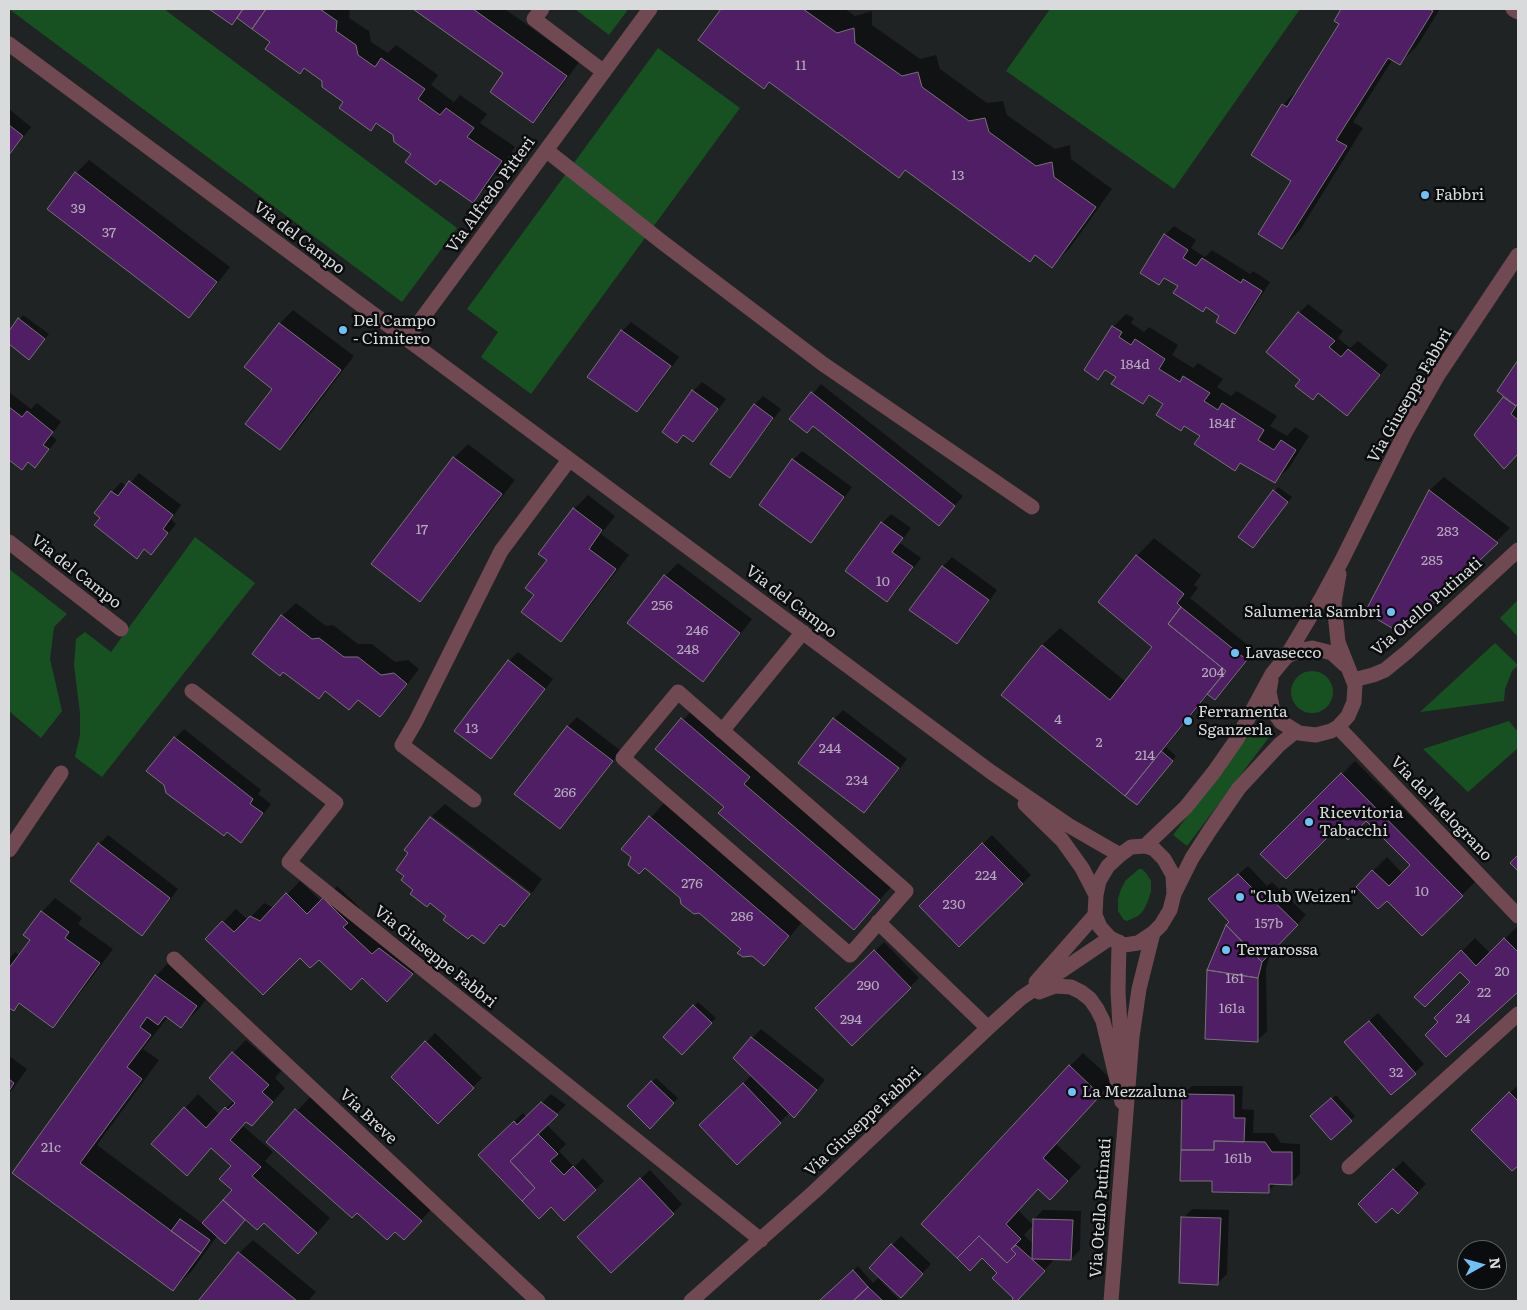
<!DOCTYPE html>
<style>
body{margin:0}
#map{position:relative;width:1527px;height:1310px;overflow:hidden;background:#202324;font-family:Literata,serif}
canvas{display:block}
.frame{position:absolute;inset:0;border:10px solid #d8dadb;pointer-events:none}
.north{position:absolute;left:1457px;top:1240px;width:50px;height:50px;box-sizing:border-box;background:#0b0c0d;border:1px solid #5d5e5f;border-radius:50%;rotate:83deg;font-size:14px;font-weight:700;line-height:20px;text-align:center;color:#d8dadb}
.north::after{content:'';display:block;margin:auto;width:18px;height:22px;background:#6dc2f3;clip-path:polygon(50% 0,100% 100%,50% 72%,0 100%)}
</style>
<div id="map">
<canvas width="1527" height="1310"></canvas>
<div class="frame"></div>
<div class="north">N</div>
</div>
<script>
const ctx = document.querySelector('canvas').getContext('2d');
ctx.lineJoin = 'round';
function fillPath(path, color) {
  ctx.fillStyle = color;
  ctx.fill(path, 'evenodd');
}
function poly(rows) {
  const path = new Path2D();
  for (const r of rows) {
    if (r.length === 3) {
      path.moveTo(r[0] + r[2], r[1]);
      path.arc(r[0], r[1], r[2], 0, 2 * Math.PI);
      continue;
    }
    path.moveTo(r[0], r[1]);
    for (let i = 2; i < r.length; i += 2) path.lineTo(r[i], r[i + 1]);
  }
  return path;
}
function trace(path, color, width, dash) {
  ctx.strokeStyle = color;
  ctx.lineWidth = width;
  ctx.lineCap = dash ? 'butt' : 'round';
  ctx.setLineDash(dash || []);
  ctx.stroke(path);
}
function write(font, color, halo, rows, align = 'center') {
  ctx.font = font + ' Literata,serif';
  ctx.lineWidth = 5;
  ctx.setLineDash([]);
  ctx.textBaseline = 'middle';
  ctx.strokeStyle = halo;
  ctx.fillStyle = color;
  for (const [text, x, y, turn = 0] of rows) {
    ctx.save();
    ctx.translate(x, y);
    ctx.rotate((+turn || 0) * Math.PI / 180);
    ctx.textAlign = isNaN(turn) ? turn : align;
    if (halo) ctx.strokeText(text, 0, 0);
    ctx.fillText(text, 0, 0);
    ctx.restore();
  }
}
const green = poly([
 [9,9,164,9,457,228,402,302],
 [575,9,625,9,627,11,609,35],
 [1050,9,1300,9,1174,189,1006,71],
 [658,48,740,108,531,394,481,357,498,332,467,309],
 [195,537,255,583,102,777,75,757,80,735,80,713,74,665,76,639,85,632,111,652],
 [9,569,67,614,54,627,50,659,62,711,41,738,9,711],
 [1518,600,1518,637,1500,618],
 [1495,643,1518,665,1512,671,1509,679,1505,689,1504,701,1420,712],
 [1312,692,21],
 [1259,721,1273,732,1187,846,1173,835],
 [1509,721,1518,732,1518,748,1468,792,1423,749],
 [1139,869,1142,869,1146,873,1151,881,1151,891,1148,901,1143,911,1138,916,1127,921,1124,920,1118,911,1118,899,1121,889,1126,880]
]);
const shadow = poly([
 [211,9,350,9,349,18,369,31,371,42,388,53,396,45,438,75,431,85,454,102,460,95,487,114,480,123,515,147,486,188,472,201,412,154,394,134,378,123,371,129,324,81,238,17,232,23],
 [415,9,505,9,579,62,546,108,533,121,505,73],
 [722,9,845,9,855,16,872,11,872,25,920,59,936,55,940,69,987,103,1003,101,1007,115,1055,149,1070,145,1071,159,1112,189,1069,249,1052,266,1036,254,1030,260,906,169,899,176,770,81,764,87,700,40],
 [1343,9,1440,9,1417,46,1399,64,1393,59,1353,122,1363,128,1300,230,1282,248,1293,180,1283,105,1300,87,1340,24,1335,20],
 [9,109,31,127,9,156],
 [89,160,230,267,203,302,189,316,76,173],
 [1174,226,1196,240,1191,248,1205,257,1212,250,1250,274,1253,271,1270,282,1244,323,1235,332,1221,315,1207,306,1202,311,1179,286,1166,277,1159,283,1165,235],
 [1308,304,1343,331,1338,338,1350,348,1358,341,1388,365,1356,406,1347,415,1268,352,1299,313],
 [293,310,354,356,294,435,280,449,274,389,246,367,280,323],
 [1126,314,1134,318,1131,323,1144,332,1149,327,1178,345,1172,355,1193,368,1198,363,1223,379,1217,387,1231,396,1237,391,1277,416,1270,426,1287,436,1295,427,1309,436,1289,468,1275,481,1242,462,1235,469,1201,435,1164,404,1150,395,1143,403,1117,376,1107,369,1098,378,1113,327],
 [23,315,49,334,29,358,9,343,9,333],
 [631,322,679,357,646,402,637,411,622,331],
 [1518,362,1518,452,1504,467,1504,398,1505,396,1498,391],
 [702,382,726,399,702,431,693,440,684,434,677,442,693,391],
 [821,384,963,496,939,524,813,425,791,419],
 [9,392,31,409,37,403,61,422,51,435,57,440,35,466,28,462,22,468,9,458],
 [763,396,781,409,738,467,729,476,754,405],
 [468,444,515,480,433,586,420,600,454,458],
 [802,451,852,487,820,532,811,541,793,460],
 [139,473,181,505,171,519,176,524,160,544,151,553,145,549,137,557,96,513,112,492,121,482,127,487],
 [1444,477,1510,528,1402,633,1367,612,1430,490],
 [1278,487,1292,497,1257,542,1240,536],
 [588,495,615,516,601,534,629,555,574,627,561,641,536,595,548,560,574,509],
 [891,514,911,528,900,543,921,558,896,592,887,601,846,571,882,523],
 [1154,538,1201,575,1194,585,1198,588,1190,598,1255,651,1224,690,1215,699,1209,694,1166,747,1176,756,1141,799,1042,645,1060,628,1126,682,1154,647,1099,602,1137,556],
 [952,557,997,590,966,634,957,643,911,609,943,566],
 [678,563,752,619,716,666,703,680,665,576],
 [296,603,326,626,333,625,358,644,372,644,395,662,408,660,419,669,394,702,380,716,359,699,349,709,326,690,283,670,282,616],
 [518,652,553,679,500,749,491,758,509,661],
 [696,706,892,886,867,914,725,807,657,749],
 [843,710,907,759,873,803,864,812,834,719],
 [577,717,621,751,569,819,560,828,516,794,568,726],
 [184,729,261,790,258,794,271,804,250,832,241,841,175,738],
 [1355,761,1476,881,1422,935,1387,899,1357,887,1387,857,1403,874,1412,865,1367,820,1336,827,1262,854],
 [664,803,802,922,778,951,764,964,743,948,623,849],
 [445,804,542,879,532,893,432,816],
 [431,818,530,895,518,912,504,925,502,924,484,943,415,890,406,876,410,853,406,850],
 [108,835,178,889,151,925,142,934,99,844],
 [992,835,1031,875,959,945,920,906],
 [1248,866,1267,886,1272,882,1306,915,1271,952,1266,968,1267,1031,1258,1040,1231,922,1219,891],
 [300,881,321,901,337,886,360,908,356,913,386,942,393,935,426,960,387,1000,362,976,319,958,300,956,263,994,223,922,236,909,248,920,264,903,274,908],
 [55,898,82,918,78,924,113,949,66,1012,53,1026,21,1003,14,1010,9,1006,9,959,15,952,20,956,31,940,42,912],
 [1518,926,1518,990,1446,1055,1472,982,1460,970,1416,997,1475,938,1490,953],
 [884,942,919,978,852,1044,817,1008],
 [173,958,214,988,199,1009,181,1026,168,1017,143,1049,159,1060,97,1145,203,1224,233,1190,232,1166,212,1147,187,1174,185,1108,198,1094,220,1115,234,1100,233,1053,246,1040,281,1071,275,1078,285,1088,265,1111,247,1121,243,1126,273,1152,265,1161,330,1218,312,1239,264,1222,246,1218,229,1238,217,1236,191,1272,173,1289,13,1172,156,976],
 [698,1002,716,1018,681,1053,665,1037],
 [1378,1013,1424,1064,1391,1094,1355,1034],
 [761,1029,825,1080,803,1107,790,1112,780,1122,710,1116,752,1075,752,1038],
 [435,1033,482,1078,438,1122,393,1077],
 [1083,1053,1110,1078,1110,1084,1056,1144,1081,1167,1064,1185,1039,1188,1018,1210,1033,1225,1024,1235,1033,1244,1034,1219,1043,1210,1081,1211,1080,1250,1071,1259,1049,1258,1053,1261,1015,1301,1013,1301,1014,1298,999,1273,982,1256,1070,1066],
 [9,1056,27,1069,9,1094],
 [656,1078,678,1098,650,1127,628,1106],
 [1518,1085,1518,1164,1512,1170,1473,1130],
 [1192,1086,1243,1086,1242,1109,1254,1110,1253,1133,1274,1133,1281,1143,1300,1144,1300,1174,1291,1183,1277,1183,1268,1191,1183,1095],
 [551,1094,566,1105,546,1124,566,1144,559,1151,574,1167,583,1158,604,1181,595,1190,488,1146,523,1113,527,1117],
 [1336,1095,1355,1116,1351,1120,1316,1112],
 [310,1097,434,1206,417,1225,395,1230,357,1211,268,1142],
 [1403,1161,1426,1184,1398,1212,1392,1206,1359,1204],
 [650,1170,682,1204,673,1213,588,1228],
 [1192,1209,1229,1210,1227,1274,1218,1283,1183,1218],
 [901,1236,931,1264,910,1287,871,1268],
 [253,1240,316,1292,308,1301,200,1301,239,1253],
 [858,1266,873,1283,878,1278,900,1301,822,1301,822,1300]
]);
const building = poly([
 [209,9,243,9,232,25,209,9],
 [243,9,266,9,252,29,237,18,243,9],
 [266,9,320,9,337,21,336,31,356,45,358,55,375,67,381,58,425,89,418,99,440,115,446,108,474,128,467,137,502,161,473,203,440,180,436,185,405,162,411,154,394,142,393,135,376,123,371,131,339,108,343,102,322,87,322,81,304,68,300,74,265,49,270,42,252,29,266,9],
 [413,9,473,9,567,76,533,123,490,92,503,73,413,9],
 [721,9,803,9,837,33,854,28,855,43,902,76,918,72,922,87,969,121,985,118,989,132,1036,166,1052,162,1054,177,1096,207,1052,268,1035,255,1030,262,905,170,899,178,769,82,764,89,698,40,721,9],
 [1341,9,1429,9,1433,11,1400,65,1388,58,1336,140,1347,146,1282,249,1258,234,1291,181,1251,155,1282,104,1287,107,1339,24,1334,21,1341,9],
 [9,125,23,136,9,155,9,125],
 [75,172,217,282,189,318,47,209,75,172],
 [1164,234,1188,250,1183,258,1196,266,1202,258,1241,283,1243,279,1262,291,1235,334,1216,322,1219,316,1206,307,1203,312,1173,293,1178,286,1164,278,1159,285,1140,273,1164,234],
 [1298,312,1335,341,1329,347,1341,357,1348,349,1380,375,1347,416,1318,393,1313,400,1295,386,1300,380,1266,352,1298,312],
 [18,318,45,339,29,360,9,344,9,331,18,318],
 [279,323,341,370,280,450,245,424,272,389,244,367,279,323],
 [1112,326,1122,332,1119,337,1131,345,1135,339,1165,359,1159,369,1180,382,1183,376,1210,393,1204,401,1218,410,1222,403,1264,430,1258,440,1274,450,1281,440,1296,450,1275,483,1240,463,1235,471,1194,444,1200,436,1184,426,1181,431,1156,415,1163,404,1149,395,1143,404,1111,384,1116,377,1105,370,1098,380,1084,370,1112,326],
 [621,330,671,366,637,412,587,377,621,330],
 [1518,360,1518,403,1516,406,1497,391,1518,360],
 [692,390,718,409,693,442,683,435,677,443,662,432,692,390],
 [811,392,955,506,939,526,813,426,807,433,789,419,811,392],
 [1503,397,1516,406,1511,414,1518,420,1518,454,1504,469,1474,435,1503,397],
 [754,404,773,418,730,478,710,464,754,404],
 [9,407,22,417,27,411,53,432,43,445,49,449,35,468,28,462,22,470,9,460,9,407],
 [453,457,502,494,420,602,371,564,453,457],
 [792,459,844,497,811,543,759,505,792,459],
 [129,481,173,515,163,529,168,533,151,555,144,549,137,559,94,525,100,518,94,513,111,491,118,496,129,481],
 [1273,490,1288,502,1253,548,1238,537,1273,490],
 [1429,490,1498,543,1402,634,1365,612,1429,490],
 [573,508,602,530,589,549,616,569,561,642,521,612,534,595,525,588,547,560,538,554,573,508],
 [881,522,903,538,892,552,913,567,887,602,845,571,881,522],
 [1136,555,1184,594,1177,603,1181,607,1168,624,1226,671,1125,796,1001,695,1042,645,1110,700,1152,647,1098,602,1136,555],
 [942,566,989,600,957,644,909,610,942,566],
 [664,575,740,633,703,682,627,623,664,575],
 [1181,607,1247,660,1215,700,1207,694,1226,671,1168,624,1181,607],
 [281,615,312,639,319,638,344,657,358,657,381,675,394,673,407,684,380,717,358,700,349,710,325,691,319,699,283,672,280,676,252,654,281,615],
 [508,660,545,689,491,759,454,731,508,660],
 [681,718,750,777,744,784,880,900,854,930,718,813,724,807,655,749,681,718],
 [833,718,899,768,864,813,798,763,833,718],
 [567,726,613,761,560,829,514,794,567,726],
 [174,737,253,799,250,804,263,813,241,843,227,832,224,836,166,793,164,785,146,771,174,737],
 [1161,751,1173,761,1137,805,1125,796,1161,751],
 [1341,773,1463,896,1422,936,1387,901,1378,909,1356,887,1372,870,1389,886,1410,865,1366,821,1348,840,1336,829,1286,879,1260,854,1341,773],
 [649,816,789,936,764,966,752,956,743,957,737,953,741,949,699,913,694,914,681,904,680,898,645,868,639,874,628,865,631,857,621,849,649,816],
 [430,817,530,894,504,927,500,924,484,944,472,935,468,939,443,920,446,916,430,903,427,907,410,894,413,890,401,880,404,876,396,870,408,853,404,850,430,817],
 [98,843,170,898,142,936,70,881,98,843],
 [982,843,1023,884,959,947,919,906,982,843],
 [1518,855,1518,871,1510,863,1518,855],
 [1238,874,1258,894,1262,890,1298,925,1262,962,1226,925,1229,922,1208,899,1238,874],
 [286,893,307,914,323,898,348,923,343,927,372,954,379,948,413,974,387,1002,362,978,351,990,319,960,310,968,300,958,263,995,205,939,222,921,234,932,250,916,260,921,286,893],
 [41,911,69,932,65,938,100,963,53,1028,19,1003,14,1011,9,1008,9,968,30,940,23,935,41,911],
 [1226,925,1262,962,1258,978,1207,970,1226,925],
 [1504,938,1518,952,1518,992,1446,1057,1425,1035,1438,1022,1434,1018,1470,982,1460,972,1425,1007,1414,997,1461,950,1476,966,1504,938],
 [874,950,911,988,852,1046,815,1008,874,950],
 [1207,970,1258,978,1258,1042,1205,1039,1207,970],
 [155,975,197,1006,181,1028,165,1016,158,1025,147,1017,140,1027,151,1035,127,1067,142,1079,80,1163,201,1253,173,1291,12,1173,155,975],
 [693,1005,712,1023,682,1055,663,1037,693,1005],
 [1369,1021,1416,1074,1391,1095,1344,1042,1369,1021],
 [751,1037,817,1090,794,1118,733,1058,751,1037],
 [425,1041,474,1088,438,1124,391,1077,425,1041],
 [232,1052,269,1085,262,1092,273,1102,252,1126,246,1122,230,1140,261,1167,252,1176,317,1233,298,1254,264,1223,257,1230,223,1200,232,1190,219,1179,231,1166,211,1148,187,1176,151,1144,184,1107,206,1128,225,1107,228,1110,235,1103,209,1078,232,1052],
 [1069,1065,1097,1092,1097,1099,1043,1158,1068,1181,1050,1200,1038,1189,1006,1224,1021,1239,1011,1249,1016,1254,1007,1263,979,1236,957,1258,921,1224,1069,1065],
 [9,1079,14,1083,9,1091,9,1079],
 [651,1081,674,1103,650,1129,627,1106,651,1081],
 [743,1083,781,1123,737,1165,699,1125,743,1083],
 [1509,1092,1518,1101,1518,1166,1512,1171,1471,1130,1509,1092],
 [1182,1094,1234,1095,1234,1118,1245,1118,1244,1142,1214,1141,1214,1150,1181,1150,1182,1094],
 [1331,1098,1352,1121,1331,1140,1310,1116,1331,1098],
 [541,1102,558,1115,510,1161,535,1188,522,1201,478,1155,514,1121,517,1125,541,1102],
 [295,1109,422,1221,404,1240,395,1232,387,1240,357,1213,352,1218,266,1142,295,1109],
 [538,1134,558,1154,550,1161,564,1175,573,1166,596,1190,564,1221,551,1207,539,1219,522,1201,535,1188,510,1161,538,1134],
 [1214,1141,1265,1142,1272,1152,1292,1152,1292,1185,1269,1184,1269,1193,1212,1192,1212,1181,1180,1181,1181,1150,1214,1150,1214,1141],
 [1393,1169,1418,1193,1398,1214,1392,1208,1376,1223,1358,1204,1393,1169],
 [640,1178,674,1214,611,1273,577,1237,640,1178],
 [223,1200,245,1220,225,1244,202,1223,223,1200],
 [1181,1217,1221,1218,1218,1285,1179,1283,1181,1217],
 [180,1219,210,1240,201,1253,171,1231,180,1219],
 [1033,1219,1073,1220,1071,1260,1032,1259,1033,1219],
 [979,1236,1007,1263,1016,1254,1011,1249,1016,1245,1045,1271,1017,1301,1012,1301,1013,1298,992,1278,997,1273,982,1258,970,1271,957,1258,979,1236],
 [891,1244,923,1274,901,1298,869,1268,891,1244],
 [238,1252,297,1301,198,1301,238,1252],
 [853,1270,868,1287,853,1301,821,1301,820,1300,853,1270],
 [868,1287,883,1301,853,1301,868,1287]
]);
const minor = poly([
 [542,9,534,19,604,72],
 [1513,9,1518,12],
 [9,44,991,772,1068,825,1120,855],
 [546,150,662,242,823,364,1032,507],
 [407,339,650,9],
 [9,542,121,629],
 [1286,657,1297,651,1312,648,1332,653,1345,665],
 [1271,680,1269,692,1273,711,1281,722,1299,733,1316,735,1331,731,1338,727,1348,716,1354,702,1355,685,1338,642,1334,603,1339,574],
 [1353,680,1373,675,1385,670,1407,652,1518,550],
 [192,691,336,803,289,862,761,1240],
 [678,692,906,891,850,955,623,758,678,692],
 [1338,727,1518,916],
 [722,731,803,632],
 [474,800,402,745,416,721,501,551,569,460],
 [1025,804,1062,840,1082,868,1096,895],
 [1145,846,1186,807,1214,772,1237,739,1272,674,1286,657,1322,597,1342,560,1406,431,1438,375,1518,255],
 [1145,846,1154,849,1164,859,1173,875,1174,894,1170,910,1161,925,1153,933,1138,943,1124,945,1110,938,1100,927,1095,915,1096,895,1099,881,1108,866,1120,855,1131,847,1145,846],
 [9,850,61,773],
 [1175,892,1192,858,1210,830,1239,788,1279,745,1296,731],
 [878,922,988,1028],
 [1119,942,1118,991,1122,1062],
 [174,959,538,1301],
 [1036,982,1095,915],
 [1039,992,1055,986,1071,987,1081,992,1090,999,1097,1009,1103,1021,1122,1102],
 [1349,1167,1518,1014],
 [691,1301,815,1191,988,1028,1021,998,1110,938],
 [1111,1301,1132,1037,1139,989,1153,933]
]);
const markers = [
 [1425,195,5,"#6dc2f3"],
 [343,330,5,"#6dc2f3"],
 [1391,612,5,"#6dc2f3"],
 [1235,653,5,"#6dc2f3"],
 [1188,721,5,"#6dc2f3"],
 [1309,822,5,"#6dc2f3"],
 [1240,897,5,"#6dc2f3"],
 [1226,950,5,"#6dc2f3"],
 [1072,1092,5,"#6dc2f3"]
];
const numberNames = [
 ["11",801,66],
 ["13",958,176],
 ["39",78,209],
 ["37",109,233],
 ["184d",1135,365],
 ["184f",1222,424],
 ["17",422,530],
 ["283",1448,532],
 ["285",1432,561],
 ["10",883,582],
 ["256",662,606],
 ["246",697,631],
 ["248",688,650],
 ["204",1213,673],
 ["4",1058,720],
 ["13",472,729],
 ["2",1099,743],
 ["244",830,749],
 ["214",1145,756],
 ["234",857,781],
 ["266",565,793],
 ["224",986,876],
 ["276",692,884],
 ["10",1422,892],
 ["230",954,905],
 ["286",742,917],
 ["157b",1269,924],
 ["20",1502,972],
 ["161",1235,979],
 ["290",868,986],
 ["22",1484,993],
 ["161a",1232,1009],
 ["24",1463,1019],
 ["294",851,1020],
 ["32",1396,1073],
 ["21c",51,1148],
 ["161b",1238,1159]
];
const streetNames = [
 ["Via Alfredo Pitteri",491,195,-54],
 ["Via del Campo",299,238,37],
 ["Via Giuseppe Fabbri",1410,396,-60],
 ["Via del Campo",76,572,38],
 ["Via del Campo",791,602,37],
 ["Via Otello Putinati",1427,607,-41],
 ["Via del Melograno",1441,809,46],
 ["Via Giuseppe Fabbri",435,957,39],
 ["Via Breve",368,1117,43],
 ["Via Giuseppe Fabbri",863,1122,-43],
 ["Via Otello Putinati",1101,1208,-86]
];
const poiNames = [
 ["Fabbri",1435,195],
 ["Del Campo",353,321],
 ["- Cimitero",353,339],
 ["Salumeria Sambri",1381,612,"right"],
 ["Lavasecco",1245,653],
 ["Ferramenta",1198,712],
 ["Sganzerla",1198,730],
 ["Ricevitoria",1319,813],
 ["Tabacchi",1319,831],
 ["\"Club Weizen\"",1250,897],
 ["Terrarossa",1236,950],
 ["La Mezzaluna",1082,1092]
];
fillPath(green, '#175121');
fillPath(shadow, '#0007');
fillPath(building, '#501e64');
trace(building, '#757376', 1);
trace(minor, '#704952', 15);
for (const [x, y, r, color] of markers) {
  const dot = new Path2D();
  dot.arc(x, y, r, 0, 2 * Math.PI);
  ctx.fillStyle = color;
  ctx.fill(dot);
  trace(dot, '#0b0c0d', 2);
}
write('14px', '#b6abbd', null, numberNames);
write('16px', '#d8dadb', '#0b0c0d', streetNames);
write('16px', '#d8dadb', '#0b0c0d', poiNames, 'left');
</script>
